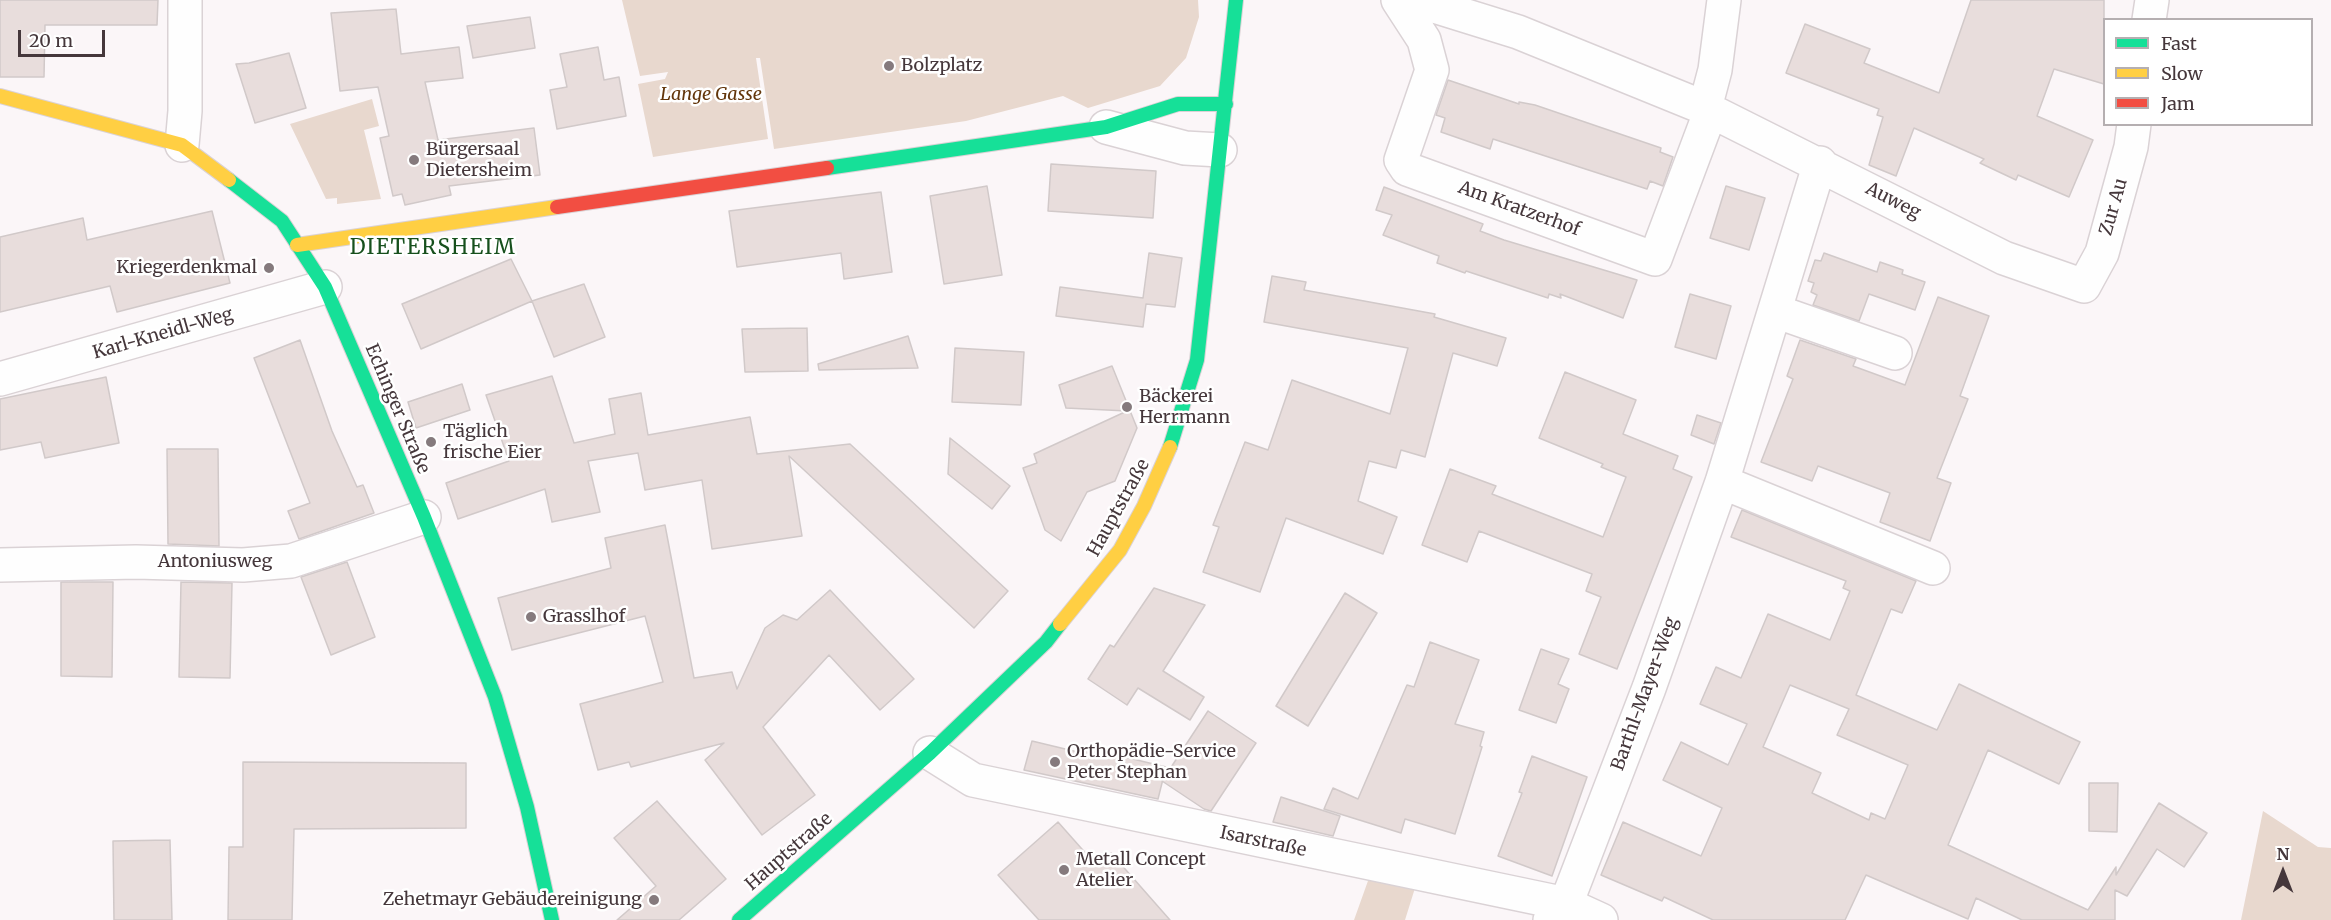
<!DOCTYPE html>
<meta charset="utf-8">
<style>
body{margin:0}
#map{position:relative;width:2331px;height:920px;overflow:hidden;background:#fbf6f8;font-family:Merriweather,serif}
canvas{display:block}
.legend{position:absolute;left:2103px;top:18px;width:210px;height:108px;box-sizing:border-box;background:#fff;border:2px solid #b5afb1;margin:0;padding:8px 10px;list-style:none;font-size:18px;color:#45373b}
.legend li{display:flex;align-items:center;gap:12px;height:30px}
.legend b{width:30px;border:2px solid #b5afb1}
.north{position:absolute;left:2253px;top:842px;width:60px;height:60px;-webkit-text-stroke:4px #fff;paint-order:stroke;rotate:0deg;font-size:16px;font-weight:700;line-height:24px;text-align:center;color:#45373b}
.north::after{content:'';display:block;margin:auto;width:21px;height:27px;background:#45373b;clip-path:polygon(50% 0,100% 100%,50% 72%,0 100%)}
.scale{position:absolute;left:18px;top:30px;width:87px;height:27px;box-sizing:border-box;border:3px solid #45373b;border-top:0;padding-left:8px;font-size:18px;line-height:21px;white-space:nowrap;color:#45373b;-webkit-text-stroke:4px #fff;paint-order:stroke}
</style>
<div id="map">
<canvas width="2331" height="920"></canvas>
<ul class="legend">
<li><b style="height:8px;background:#16e098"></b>Fast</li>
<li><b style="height:8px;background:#ffcf43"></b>Slow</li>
<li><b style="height:8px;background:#f24e42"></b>Jam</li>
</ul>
<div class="north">N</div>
<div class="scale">20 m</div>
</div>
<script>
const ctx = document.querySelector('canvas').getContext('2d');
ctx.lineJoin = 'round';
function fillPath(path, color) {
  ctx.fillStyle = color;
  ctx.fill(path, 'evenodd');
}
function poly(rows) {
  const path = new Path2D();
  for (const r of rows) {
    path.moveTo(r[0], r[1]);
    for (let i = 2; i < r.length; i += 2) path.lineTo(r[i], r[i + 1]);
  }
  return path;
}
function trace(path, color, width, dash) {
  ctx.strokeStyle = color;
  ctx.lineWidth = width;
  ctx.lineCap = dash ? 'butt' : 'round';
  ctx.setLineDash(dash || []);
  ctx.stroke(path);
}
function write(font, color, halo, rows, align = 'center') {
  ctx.font = font + ' Merriweather,serif';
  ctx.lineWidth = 5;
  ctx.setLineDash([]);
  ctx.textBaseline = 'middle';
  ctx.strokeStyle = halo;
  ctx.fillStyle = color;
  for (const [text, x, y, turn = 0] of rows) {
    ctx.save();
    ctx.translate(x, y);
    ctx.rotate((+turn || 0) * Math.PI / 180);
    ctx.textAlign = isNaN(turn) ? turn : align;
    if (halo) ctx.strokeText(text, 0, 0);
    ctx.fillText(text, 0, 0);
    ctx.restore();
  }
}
const green = poly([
 [622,0,1198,0,1199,17,1186,58,1160,86,1088,108,1063,96,966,121,774,149,760,58,756,58,768,139,653,157,638,84,665,79,668,72,640,76],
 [372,99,379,126,364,130,381,199,337,204,337,198,326,199,290,124],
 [2263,811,2318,847,2331,848,2331,920,2241,920],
 [1369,878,1415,888,1405,920,1354,920]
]);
const building = poly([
 [0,0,158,0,157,25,45,25,44,77,0,77,0,0],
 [1971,0,2104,0,2104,84,2054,69,2037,116,2093,140,2069,197,2018,175,2016,180,1980,163,1984,159,1914,128,1896,176,1869,165,1883,117,1877,115,1879,109,1786,73,1805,24,1870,49,1864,63,1939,93,1971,0],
 [396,9,401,54,459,47,463,78,425,82,438,140,534,128,540,175,449,186,451,195,405,205,402,194,393,196,380,138,389,136,378,87,340,91,331,13,396,9],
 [530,17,535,48,473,58,467,26,530,17],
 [598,47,604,80,619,77,626,116,557,129,550,90,567,87,560,54,598,47],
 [289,53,306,108,255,123,236,64,249,63,289,53],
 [1448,80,1519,104,1519,102,1535,105,1661,148,1660,152,1673,157,1663,186,1650,181,1647,189,1493,139,1490,149,1441,132,1445,118,1436,115,1448,80],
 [1051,164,1156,171,1153,218,1048,211,1051,164],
 [987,186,1002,275,944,284,930,196,987,186],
 [1726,186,1765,198,1749,250,1710,238,1726,186],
 [1384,187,1483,224,1480,231,1504,240,1637,280,1623,318,1560,294,1561,298,1549,294,1548,298,1466,271,1465,273,1437,263,1439,256,1383,235,1392,215,1376,210,1384,187],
 [881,192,892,272,844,279,841,253,737,267,729,211,881,192],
 [212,211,230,283,117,312,110,286,0,312,0,237,83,218,87,240,212,211],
 [1149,253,1182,258,1175,307,1146,304,1143,327,1056,316,1060,287,1143,298,1149,253],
 [1824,253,1877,272,1880,262,1903,270,1902,274,1925,282,1915,310,1869,294,1859,321,1813,305,1817,295,1811,292,1814,283,1808,281,1815,260,1821,261,1824,253],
 [511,259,532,301,421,349,402,304,511,259],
 [1272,276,1306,282,1304,290,1435,314,1434,317,1506,338,1497,366,1453,353,1425,457,1401,450,1396,468,1369,461,1358,501,1397,517,1383,554,1286,518,1260,592,1203,572,1219,527,1213,525,1245,442,1268,450,1292,380,1390,414,1408,348,1264,322,1272,276],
 [584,284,605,337,554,357,532,301,584,284],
 [1690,294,1731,306,1716,359,1675,347,1690,294],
 [1938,297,1989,316,1960,396,1968,399,1937,478,1951,483,1930,541,1880,522,1890,493,1818,466,1812,481,1761,462,1793,379,1787,376,1800,340,1856,359,1853,366,1905,385,1938,297],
 [807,328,808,371,745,372,742,329,807,328],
 [908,336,918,368,819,370,818,364,908,336],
 [300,340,332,431,357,487,363,485,374,513,299,539,288,511,310,503,254,358,300,340],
 [955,348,1024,352,1021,405,952,402,955,348],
 [1112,366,1137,428,1115,481,1087,492,1061,541,1045,530,1023,468,1037,463,1034,454,1127,411,1066,408,1059,385,1112,366],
 [1565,372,1636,400,1623,434,1678,456,1673,469,1692,477,1617,669,1579,654,1601,597,1586,591,1592,574,1479,531,1467,562,1422,545,1450,469,1496,486,1492,494,1603,537,1626,477,1601,467,1603,464,1539,438,1565,372],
 [552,376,574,443,615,434,609,399,641,393,648,435,750,417,757,454,850,444,1008,591,974,628,789,456,802,536,712,549,702,480,645,490,638,453,588,461,600,512,552,522,545,489,458,519,446,483,509,461,486,395,552,376],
 [106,377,119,443,45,458,41,442,0,450,0,399,106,377],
 [462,384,470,410,416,428,408,402,462,384],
 [1697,415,1721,423,1714,444,1691,435,1697,415],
 [950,438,1010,486,992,509,948,474,950,438],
 [167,449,218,449,219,546,168,544,167,449],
 [1742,510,1916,581,1902,613,1891,609,1856,695,1937,730,1959,684,2080,742,2059,784,1988,750,1948,845,2088,910,2116,867,2116,875,2159,803,2207,833,2184,867,2157,849,2127,896,2115,890,2115,920,2022,920,1976,898,1968,919,1866,875,1845,920,1713,920,1664,897,1662,901,1601,875,1623,822,1701,856,1722,808,1663,780,1681,742,1728,765,1747,724,1700,704,1716,667,1741,678,1768,614,1830,640,1850,591,1843,588,1846,581,1731,537,1742,510],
 [1790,685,1849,709,1837,735,1908,765,1885,819,1871,813,1869,820,1812,793,1821,773,1763,747,1790,685],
 [665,525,694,678,732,672,737,689,765,628,783,615,797,620,830,590,914,679,880,710,829,655,763,727,815,795,762,835,705,760,724,743,631,767,629,762,598,770,580,704,663,682,645,616,512,650,498,598,611,568,605,538,665,525],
 [347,562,375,637,331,655,301,577,347,562],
 [61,582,113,582,112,677,61,676,61,582],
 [181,582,232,583,230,678,179,677,181,582],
 [1154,588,1205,605,1163,671,1204,697,1190,720,1138,688,1127,705,1088,679,1110,645,1114,647,1154,588],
 [1345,593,1377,613,1308,726,1276,706,1345,593],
 [1430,642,1479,660,1455,724,1484,732,1480,746,1482,747,1455,834,1405,819,1401,833,1324,809,1333,788,1358,799,1407,685,1414,687,1430,642],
 [1541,649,1569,659,1558,684,1569,689,1556,723,1519,710,1541,649],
 [1208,711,1256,743,1211,811,1204,809,1162,781,1208,711],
 [1032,741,1086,754,1087,748,1166,767,1158,799,1024,770,1032,741],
 [1532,756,1587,777,1552,876,1498,856,1522,793,1519,792,1532,756],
 [243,762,466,763,466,828,294,829,292,920,228,920,229,847,243,847,243,762],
 [2089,783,2118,783,2117,832,2089,831,2089,783],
 [1281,797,1340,816,1333,836,1273,822,1281,797],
 [657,801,726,879,679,920,617,920,656,886,614,838,657,801],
 [1058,822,1097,866,1111,853,1170,920,1039,920,998,875,1058,822],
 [170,840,172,920,114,920,113,841,170,840]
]);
const street = poly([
 [1398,0,1424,40,1432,70,1401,160,1407,169,1655,259,1711,110],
 [1415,0,1518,32,1705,108,2004,258,2084,286,2102,253,2131,147,2134,124],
 [2149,20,2152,0],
 [1705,108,1715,70,1724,0],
 [1106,127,1185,148,1220,150],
 [182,145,185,111,185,0],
 [1775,311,1895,353],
 [0,379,325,287],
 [1722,482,1933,568],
 [0,565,136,562,243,565,291,561,424,517],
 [930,753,973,780,1566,904,1601,920],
 [1550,920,1566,904,1649,688,1722,482,1820,163]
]);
const fast = poly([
 [827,168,1106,127,1178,104,1226,104],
 [229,180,282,221,325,287,424,517,495,697,527,807,552,920],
 [1170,447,1197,360,1236,0],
 [739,920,930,753,1046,642,1060,624]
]);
const slow = poly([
 [0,96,182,145,229,180],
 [297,245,557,207],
 [1060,624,1120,550,1144,506,1170,447]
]);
const jam = poly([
 [557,207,827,168]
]);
const markers = [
 [889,66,6,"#857a7d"],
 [414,160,6,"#857a7d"],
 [269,268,6,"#857a7d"],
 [1127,407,6,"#857a7d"],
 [431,442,6,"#857a7d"],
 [531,617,6,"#857a7d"],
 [1055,762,6,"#857a7d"],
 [1064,870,6,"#857a7d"],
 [654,900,6,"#857a7d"]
];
const poiNames = [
 ["Bolzplatz",901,66],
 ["Bürgersaal",426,150],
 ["Dietersheim",426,171],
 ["Kriegerdenkmal",257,268,"right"],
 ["Bäckerei",1139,397],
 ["Herrmann",1139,418],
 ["Täglich",443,432],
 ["frische Eier",443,453],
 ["Grasslhof",543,617],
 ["Orthopädie-Service",1067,752],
 ["Peter Stephan",1067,773],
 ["Metall Concept",1076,860],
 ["Atelier",1076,881],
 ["Zehetmayr Gebäudereinigung",642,900,"right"]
];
const parkNames = [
 ["Lange Gasse",711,95]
];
const streetNames = [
 ["Auweg",1893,201,27],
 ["Zur Au",2114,207,-74],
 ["Am Kratzerhof",1519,209,20],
 ["Karl-Kneidl-Weg",163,334,-16],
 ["Echinger Straße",397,409,67],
 ["Hauptstraße",1119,508,-61],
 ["Antoniusweg",215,562],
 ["Barthl-Mayer-Weg",1645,694,-70],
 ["Isarstraße",1263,842,12],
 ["Hauptstraße",789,852,-41]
];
const quarterNames = [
 ["DIETERSHEIM",433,248]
];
fillPath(green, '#e8d8ce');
fillPath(building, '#e8dddc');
trace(building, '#d1c9c9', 1.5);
trace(street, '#dad2d5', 36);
trace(fast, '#dad2d5', 16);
trace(slow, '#dad2d5', 16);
trace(jam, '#dad2d5', 16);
trace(street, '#fefefe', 33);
trace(fast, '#16e098', 14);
trace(slow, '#ffcf43', 14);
trace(jam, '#f24e42', 14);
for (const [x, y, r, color] of markers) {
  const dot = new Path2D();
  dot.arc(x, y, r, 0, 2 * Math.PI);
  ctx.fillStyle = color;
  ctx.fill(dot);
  trace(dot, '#fff', 2);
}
write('18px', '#45373b', '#fff', poiNames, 'left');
write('italic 18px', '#63360b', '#fff', parkNames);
write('18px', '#45373b', '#fff', streetNames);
ctx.letterSpacing = '1.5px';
write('21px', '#17501d', '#fff', quarterNames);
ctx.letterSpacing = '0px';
</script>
